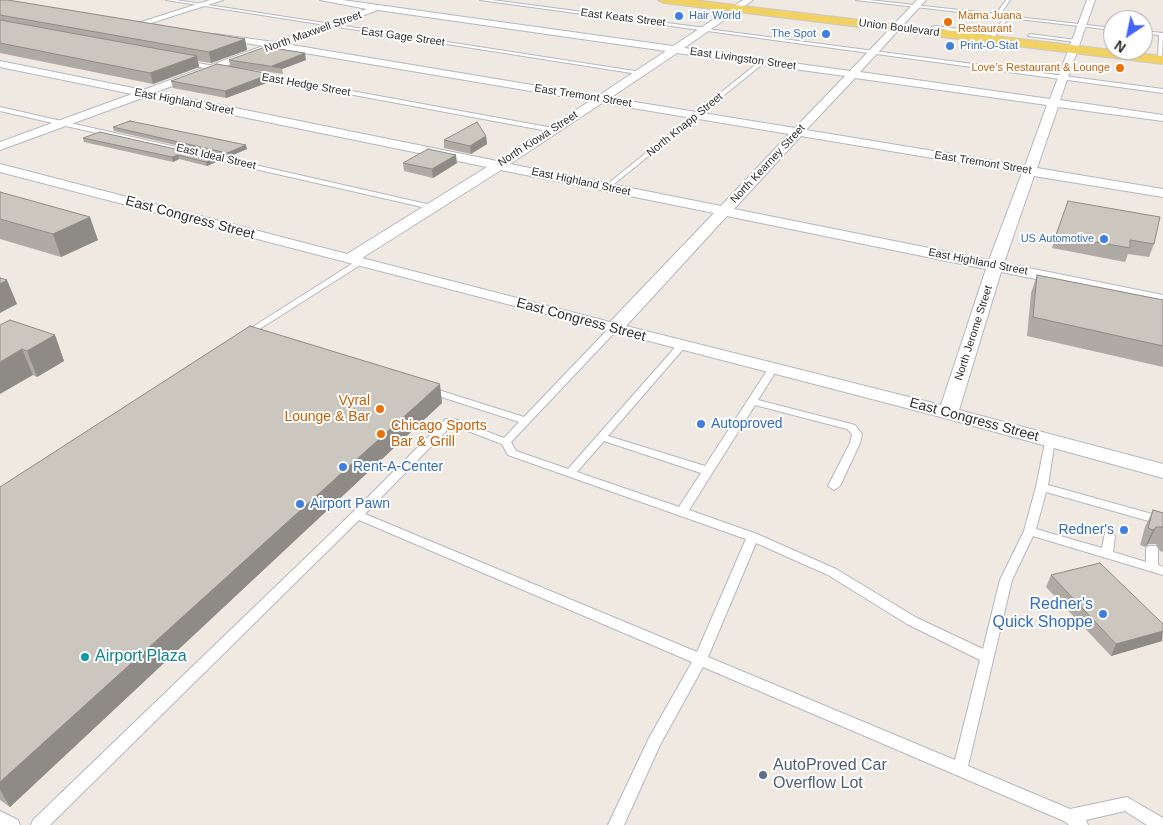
<!DOCTYPE html>
<meta charset="utf-8">
<style>
body{margin:0}
#map{position:relative;width:1163px;height:825px;overflow:hidden;background:#efe9e1;font-family:Helvetica,sans-serif}
canvas{display:block}
.north{position:absolute;left:1103px;top:10px;width:50px;height:50px;box-sizing:border-box;background:#fff;border:1px solid #ababab;border-radius:50%;rotate:214deg;font-size:14px;font-weight:700;line-height:20px;text-align:center;color:#2e2e2e}
.north::after{content:'';display:block;margin:auto;width:18px;height:22px;background:#4264fb;clip-path:polygon(50% 0,100% 100%,50% 72%,0 100%)}
</style>
<div id="map">
<canvas width="1163" height="825"></canvas>
<div class="north">N</div>
</div>
<script>
const ctx = document.querySelector('canvas').getContext('2d');
ctx.lineJoin = 'round';
function poly(rows) {
  const path = new Path2D();
  for (const r of rows) {
    path.moveTo(r[0], r[1]);
    for (let i = 2; i < r.length; i += 2) path.lineTo(r[i], r[i + 1]);
  }
  return path;
}
function trace(path, color, width, dash) {
  ctx.strokeStyle = color;
  ctx.lineWidth = width;
  ctx.lineCap = dash ? 'butt' : 'round';
  ctx.setLineDash(dash || []);
  ctx.stroke(path);
}
function fillPath(path, color) {
  ctx.fillStyle = color;
  ctx.fill(path, 'evenodd');
}
function write(font, color, halo, rows, align = 'center') {
  ctx.font = font + ' Helvetica,sans-serif';
  ctx.lineWidth = 4;
  ctx.setLineDash([]);
  ctx.textBaseline = 'middle';
  ctx.strokeStyle = halo;
  ctx.fillStyle = color;
  for (const [text, x, y, turn = 0] of rows) {
    ctx.save();
    ctx.translate(x, y);
    ctx.rotate((+turn || 0) * Math.PI / 180);
    ctx.textAlign = isNaN(turn) ? turn : align;
    if (halo) ctx.strokeText(text, 0, 0);
    ctx.fillText(text, 0, 0);
    ctx.restore();
  }
}
const lane = poly([
 [166,0,176,0,641,72,638,74,166,0],
 [480,0,492,0,705,28,707,29,1163,89,1163,93,480,0],
 [856,0,869,0,996,14,1006,0,1010,0,1000,15,1113,28,1113,30,856,0],
 [1003,19,1007,20,992,40,990,39,992,35,952,31,947,35,945,34,948,30,932,27,934,26,994,33,1003,19],
 [1143,31,1163,33,1162,61,1158,60,1159,35,1143,33,1143,31],
 [1030,34,1076,40,1078,41,1076,42,1028,36,1030,34],
 [186,61,220,67,223,69,220,71,184,64,186,61],
 [760,61,765,62,609,188,605,188,605,186,760,61],
 [259,74,553,128,556,130,553,132,257,77,256,76,259,74],
 [0,107,431,205,435,207,431,209,0,111,0,107],
 [358,260,361,260,365,262,247,337,244,338,240,335,358,260],
 [614,325,618,328,617,330,511,442,516,451,568,469,679,343,682,342,687,345,685,347,608,436,705,466,770,366,776,366,778,368,758,400,855,425,862,434,860,443,840,486,834,490,828,486,850,443,852,434,847,429,755,405,689,510,757,534,836,569,917,618,983,649,1000,580,1024,531,1036,487,1046,438,1050,437,1055,440,1048,485,1163,517,1163,525,1046,492,1036,529,1102,548,1105,533,1113,533,1115,536,1113,552,1146,562,1146,549,1148,546,1156,546,1158,549,1158,565,1163,567,1163,575,1033,536,1012,580,968,766,1070,809,1127,797,1163,818,1163,825,1147,825,1125,811,1086,820,1088,825,1069,825,1064,821,703,667,660,745,624,825,608,825,649,738,692,662,359,520,50,825,31,825,33,820,353,512,446,419,454,419,504,438,519,422,426,392,424,390,426,388,432,388,524,417,611,326,614,325],
 [452,425,502,444,508,455,746,539,697,652,365,514,452,425],
 [604,441,701,473,679,507,577,472,604,441],
 [756,543,828,575,907,624,980,660,955,760,708,657,756,543],
 [0,811,18,820,20,825,0,825,0,811]
]);
const street = poly([
 [210,0,223,0,145,25,138,23,210,0],
 [320,0,342,0,673,46,743,0,753,0,684,48,850,71,917,0,926,0,860,72,1050,99,1087,0,1095,0,1060,100,1163,115,1163,121,1058,107,1037,168,1163,189,1163,197,1034,176,1004,263,1163,295,1163,305,1001,272,959,410,1163,464,1163,478,941,417,0,172,0,164,347,254,487,167,145,97,0,150,0,142,132,94,0,67,0,61,143,90,263,46,215,38,215,34,274,42,367,9,320,0],
 [378,10,666,51,598,96,286,44,378,10],
 [275,48,590,101,497,161,156,92,275,48],
 [677,53,845,76,795,128,610,98,677,53],
 [855,78,1047,105,1025,166,806,130,855,78],
 [602,103,789,134,721,206,510,164,602,103],
 [801,136,1022,173,989,260,734,209,801,136],
 [501,170,714,213,610,322,362,258,501,170],
 [727,216,986,269,941,405,626,326,727,216]
]);
const primary = poly([
 [658,0,693,0,1163,56,1163,64,664,3,658,0]
]);
const wall = poly([
 [0,0,245,39,247,50,211,63,198,61,199,67,153,84,0,53],
 [229,60,306,60,282,69,283,74,230,67],
 [171,81,272,81,226,98,173,88],
 [113,127,247,149,228,157,114,131],
 [486,136,487,144,471,154,444,148,444,140],
 [83,138,215,158,216,162,207,166,179,159,173,162,84,142],
 [403,163,457,163,433,178,404,171],
 [0,192,98,240,61,257,0,239],
 [1068,201,1154,244,1149,257,1128,254,1125,262,1052,248],
 [1037,275,1163,300,1163,367,1027,336,1031,293],
 [0,325,55,335,64,361,37,377,33,375],
 [442,403,10,807,0,800,0,487],
 [1153,510,1163,513,1163,552,1160,551,1156,544,1148,544,1145,547,1140,545,1145,527],
 [1051,575,1162,641,1111,656,1046,587]
]);
const shadedWall = poly([
 [245,39,247,50,211,63,209,52],
 [305,53,306,60,282,69,282,68,272,66],
 [197,56,199,67,153,84,150,73],
 [270,74,272,81,226,98,225,91],
 [486,136,487,144,471,154,470,146],
 [246,145,247,149,228,157,227,153],
 [178,155,179,159,173,162,172,157],
 [456,155,457,163,433,178,432,169],
 [215,158,216,162,207,166,206,162],
 [90,217,98,240,61,257,53,234],
 [7,280,17,304,0,313,0,284],
 [55,335,64,361,37,377,27,351],
 [22,349,33,375,0,394,0,362],
 [440,384,442,403,10,807,0,790,0,782],
 [1156,527,1148,544,1145,547,1153,530],
 [1163,631,1162,641,1111,656,1116,644]
]);
const building = poly([
 [0,0,8,0,245,39,209,52,0,15,0,0],
 [0,20,197,56,150,73,0,43,0,20],
 [265,47,305,53,272,66,282,68,229,60,265,47],
 [217,64,270,74,225,91,171,81,217,64],
 [130,121,246,145,227,153,113,127,130,121],
 [477,122,486,136,470,146,444,140,477,122],
 [100,132,215,158,206,162,178,155,172,157,83,138,100,132],
 [428,149,456,155,432,169,403,163,428,149],
 [0,192,90,217,53,234,0,219,0,192],
 [1068,201,1160,217,1154,244,1130,240,1130,248,1056,235,1068,201],
 [1037,275,1163,300,1163,346,1033,317,1037,275],
 [0,278,7,280,0,284,0,278],
 [10,320,55,335,27,351,22,349,0,362,0,325,10,320],
 [250,326,440,384,0,782,0,487,250,326],
 [1153,510,1163,513,1163,527,1156,527,1153,530,1148,528,1153,510],
 [1100,563,1163,624,1163,631,1116,644,1051,575,1100,563]
]);
const markers = [
 [679,16,5,"#3f7fe0"],
 [948,22,5,"#e8710a"],
 [826,34,5,"#3f7fe0"],
 [950,46,5,"#3f7fe0"],
 [1120,68,5,"#e8710a"],
 [1104,239,5,"#3f7fe0"],
 [380,409,5,"#e8710a"],
 [701,424,5,"#3f7fe0"],
 [381,434,5,"#e8710a"],
 [343,467,5,"#3f7fe0"],
 [300,504,5,"#3f7fe0"],
 [1124,530,5,"#3f7fe0"],
 [1103,614,5,"#3f7fe0"],
 [85,657,5,"#0f9aa8"],
 [763,775,5,"#5c6f8a"]
];
const farShopnames = [
 ["Hair World",689,16],
 ["The Spot",816,34,"right"],
 ["Print-O-Stat",960,46],
 ["US Automotive",1094,239,"right"]
];
const farFoodnames = [
 ["Mama Juana",958,16],
 ["Restaurant",958,29],
 ["Love’s Restaurant & Lounge",1110,68,"right"]
];
const farStreetnames = [
 ["East Keats Street",623,18,7],
 ["Union Boulevard",899,28,7],
 ["North Maxwell Street",313,32,-20],
 ["East Gage Street",403,37,8],
 ["East Livingston Street",743,59,8],
 ["East Hedge Street",306,85,10],
 ["East Tremont Street",583,96,9],
 ["East Highland Street",184,102,11],
 ["North Knapp Street",685,125,-39],
 ["North Kiowa Street",538,139,-33],
 ["East Ideal Street",216,157,13],
 ["East Tremont Street",983,163,9],
 ["North Kearney Street",768,164,-47],
 ["East Highland Street",581,182,12],
 ["East Highland Street",978,262,11],
 ["North Jerome Street",974,333,-72]
];
const streetNames = [
 ["East Congress Street",190,218,15],
 ["East Congress Street",581,320,15],
 ["East Congress Street",974,420,15]
];
const foodNames = [
 ["Vyral",370,401],
 ["Lounge & Bar",370,417],
 ["Chicago Sports",391,426,"left"],
 ["Bar & Grill",391,442,"left"]
];
const shopNames = [
 ["Autoproved",711,424],
 ["Rent-A-Center",353,467],
 ["Airport Pawn",310,504],
 ["Redner's",1114,530,"right"]
];
const nearShopnames = [
 ["Redner's",1093,605],
 ["Quick Shoppe",1093,623]
];
const nearCulturenames = [
 ["Airport Plaza",95,657]
];
const nearServicenames = [
 ["AutoProved Car",773,766],
 ["Overflow Lot",773,784]
];
trace(lane, '#b4b7c1', 2);
trace(street, '#b4b7c1', 2);
trace(primary, '#c9c9c9', 2);
fillPath(lane, '#fff');
fillPath(street, '#fff');
fillPath(primary, '#f2d163');
fillPath(wall, '#afaba4');
fillPath(shadedWall, '#8e8b86');
fillPath(building, '#cbc7bf');
trace(building, '#8e8b86', 1);
for (const [x, y, r, color] of markers) {
  const dot = new Path2D();
  dot.arc(x, y, r, 0, 2 * Math.PI);
  ctx.fillStyle = color;
  ctx.fill(dot);
  trace(dot, '#fff', 2);
}
write('11px', '#366cbe', '#fff', farShopnames, 'left');
write('11px', '#c56008', '#fff', farFoodnames, 'left');
write('11px', '#2e2e2e', '#fff', farStreetnames);
write('14px', '#2e2e2e', '#fff', streetNames);
write('14px', '#c56008', '#fff', foodNames, 'right');
write('14px', '#366cbe', '#fff', shopNames, 'left');
write('16px', '#366cbe', '#fff', nearShopnames, 'right');
write('16px', '#0d838f', '#fff', nearCulturenames, 'left');
write('16px', '#4e5e75', '#fff', nearServicenames, 'left');
</script>
